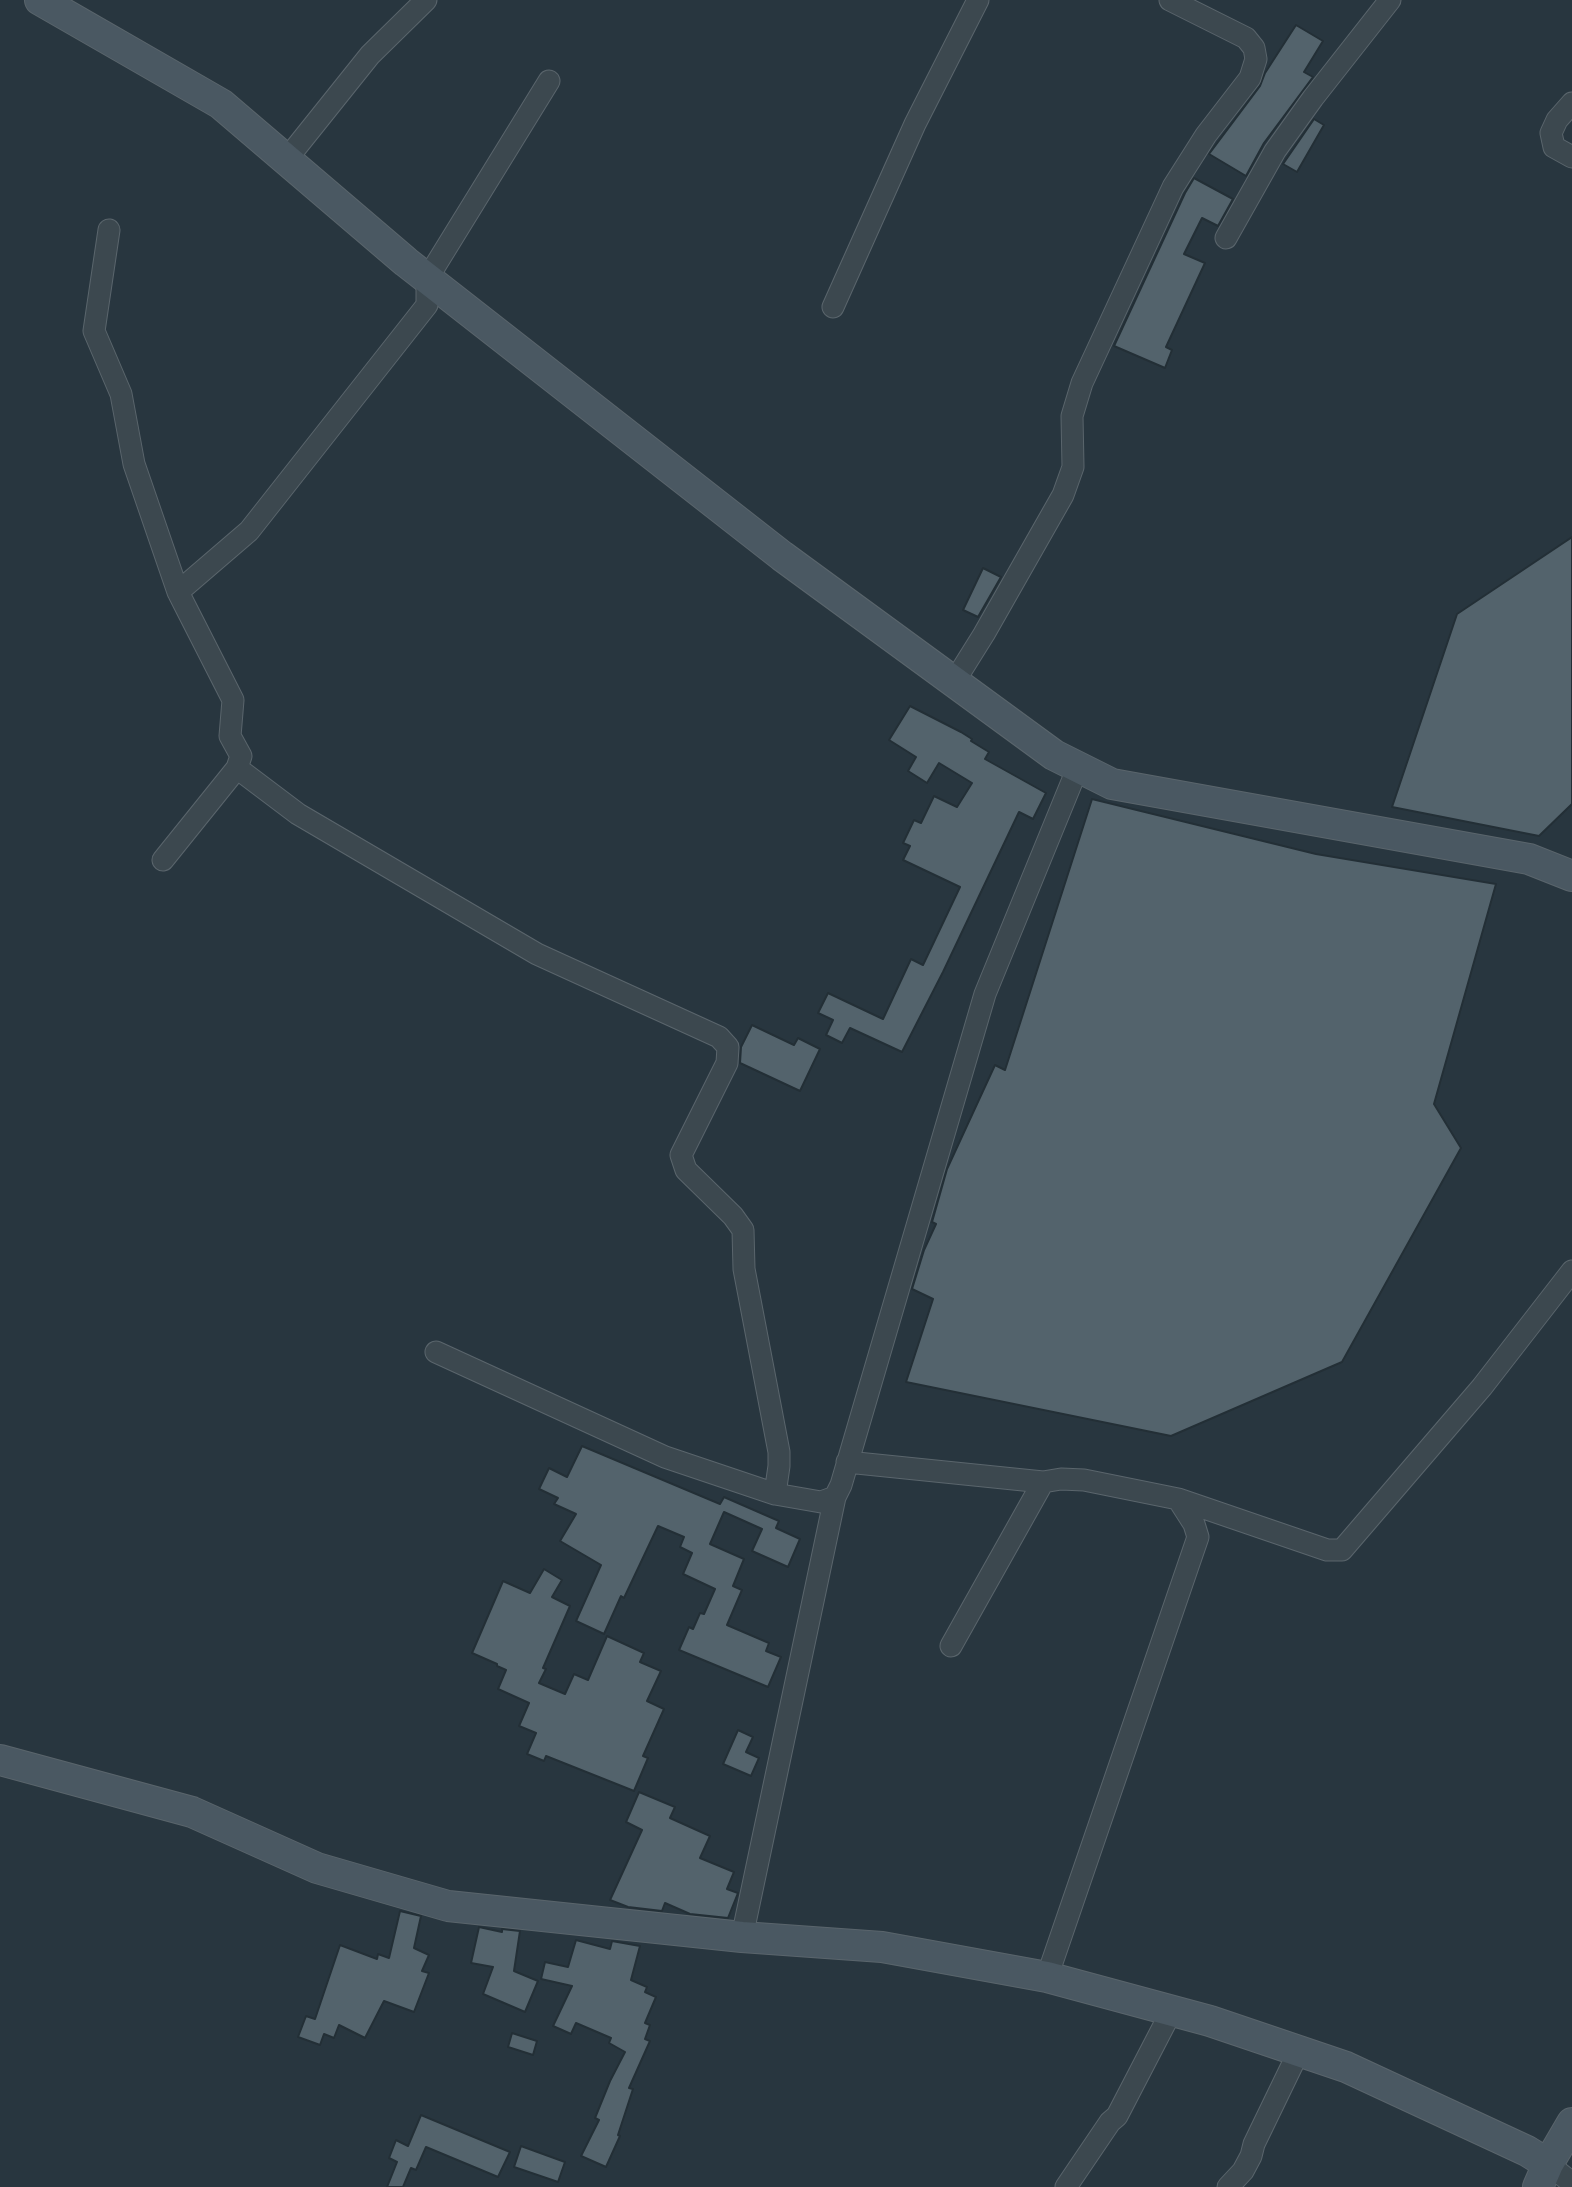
<!DOCTYPE html>
<style>
body{margin:0}
canvas{display:block;background:#28363f}
</style>
<canvas width="1572" height="2187"></canvas>
<script>
const ctx = document.querySelector('canvas').getContext('2d');
ctx.lineJoin = 'round';
function fillPath(path, color) {
  ctx.fillStyle = color;
  ctx.fill(path, 'evenodd');
}
function poly(rows) {
  const path = new Path2D();
  for (const r of rows) {
    path.moveTo(r[0], r[1]);
    for (let i = 2; i < r.length; i += 2) path.lineTo(r[i], r[i + 1]);
  }
  return path;
}
function trace(path, color, width, dash) {
  ctx.strokeStyle = color;
  ctx.lineWidth = width;
  ctx.lineCap = dash ? 'butt' : 'round';
  ctx.setLineDash(dash || []);
  ctx.stroke(path);
}
const building = poly([
 [1296,25,1323,41,1304,72,1313,77,1264,143,1246,176,1209,154,1260,86,1265,73,1296,25],
 [1314,119,1324,125,1297,172,1283,164,1314,119],
 [1194,178,1233,199,1218,226,1202,218,1184,254,1205,263,1166,347,1172,350,1165,368,1114,346,1185,193,1194,178],
 [1572,537,1572,804,1539,836,1392,807,1457,614,1572,537],
 [983,568,1001,577,978,617,963,610,983,568],
 [910,706,961,732,972,739,971,741,989,752,985,759,1046,793,1033,819,1019,812,943,972,902,1052,850,1028,842,1043,826,1035,833,1020,818,1013,828,993,883,1019,911,959,923,965,960,887,903,860,910,846,903,843,914,820,921,823,934,796,957,807,972,783,939,763,927,783,908,771,916,757,889,740,910,706],
 [1092,799,1316,854,1496,884,1434,1104,1461,1148,1342,1362,1171,1436,906,1382,933,1299,912,1289,924,1250,936,1224,932,1222,947,1169,995,1065,1005,1070,1092,799],
 [752,1025,794,1045,798,1038,820,1049,800,1091,740,1063,741,1047,752,1025],
 [582,1446,720,1504,724,1497,779,1521,776,1528,800,1539,788,1567,752,1551,762,1529,724,1512,710,1544,744,1559,733,1586,742,1590,727,1625,769,1643,766,1651,781,1657,768,1687,679,1650,689,1627,693,1629,700,1613,704,1614,715,1589,683,1574,692,1553,680,1547,684,1537,658,1526,624,1598,621,1596,604,1634,576,1621,601,1565,560,1541,576,1514,554,1504,558,1498,539,1489,549,1468,567,1477,582,1446],
 [544,1569,562,1580,552,1597,570,1606,543,1668,546,1669,539,1683,565,1694,574,1674,588,1680,607,1636,644,1653,640,1662,661,1671,647,1701,664,1709,643,1756,648,1758,634,1791,546,1756,544,1761,527,1754,536,1733,519,1726,529,1703,498,1689,506,1670,497,1666,497,1664,472,1653,503,1581,530,1593,544,1569],
 [738,1730,753,1737,746,1752,759,1758,751,1776,723,1764,738,1730],
 [639,1792,675,1807,670,1818,710,1836,700,1858,734,1872,727,1889,738,1893,728,1918,690,1914,665,1903,662,1911,628,1907,610,1900,642,1830,626,1822,639,1792],
 [400,1911,421,1916,414,1948,429,1955,422,1971,429,1973,414,2012,384,2001,365,2038,339,2025,334,2038,324,2034,320,2045,298,2037,306,2016,315,2019,340,1945,377,1959,378,1954,389,1958,400,1911],
 [479,1927,502,1932,502,1929,520,1931,514,1971,538,1981,525,2012,483,1994,493,1967,471,1963,479,1927],
 [576,1940,610,1949,612,1941,640,1946,631,1980,647,1987,645,1992,656,1997,645,2023,650,2025,645,2039,650,2041,629,2088,633,2089,618,2135,620,2136,606,2167,581,2156,599,2120,595,2118,610,2081,625,2052,609,2043,611,2038,576,2023,571,2034,553,2026,572,1986,541,1979,545,1962,568,1967,576,1940],
 [512,2033,537,2041,533,2055,508,2047,512,2033],
 [421,2115,510,2152,498,2177,426,2147,416,2170,411,2168,403,2187,387,2187,397,2162,389,2158,396,2140,408,2146,421,2115],
 [521,2146,565,2162,558,2182,514,2167,521,2146]
]);
const street = poly([
 [1572,103,1557,120,1551,133,1554,147,1572,157],
 [286,160,370,55,426,0],
 [109,230,94,331,121,394,134,464,178,592,249,531,427,305,427,279,549,81],
 [1226,238,1275,151,1313,98,1390,0],
 [833,307,915,124,978,0],
 [954,682,984,634,1063,495,1073,467,1072,416,1082,383,1173,187,1206,135,1250,78,1256,59,1254,48,1246,38,1170,0],
 [237,768,298,814,537,954,719,1037,728,1047,727,1063,681,1155,686,1170,733,1216,743,1230,744,1269,779,1452,779,1466,775,1494],
 [163,860,237,768,241,756,230,736,233,700,178,592],
 [436,1352,665,1457,775,1494,821,1502,835,1497,841,1485,985,994,1078,767],
 [847,1462,1043,1482,1061,1479,1084,1480,1178,1499,1327,1550,1342,1550,1482,1387,1572,1271],
 [951,1646,1043,1482],
 [742,1937,835,1497],
 [1047,1977,1198,1537,1194,1524,1178,1499],
 [1548,2164,1572,2183],
 [1066,2187,1110,2122,1117,2116,1172,2010],
 [1228,2187,1243,2171,1251,2156,1254,2144,1299,2051]
]);
const secondary = poly([
 [40,0,221,104,406,262,782,556,1054,755,1112,784,1529,859,1572,876],
 [0,1760,192,1812,317,1868,448,1906,742,1937,882,1947,1047,1977,1210,2021,1346,2067,1527,2151,1548,2164],
 [1538,2187,1548,2164,1572,2123]
]);
fillPath(building, '#53636c');
trace(building, '#232f36', 2);
trace(street, '#5a656c', 23);
trace(secondary, '#5a656c', 32);
trace(street, '#3c484f', 21);
trace(secondary, '#4a5862', 30);
</script>
